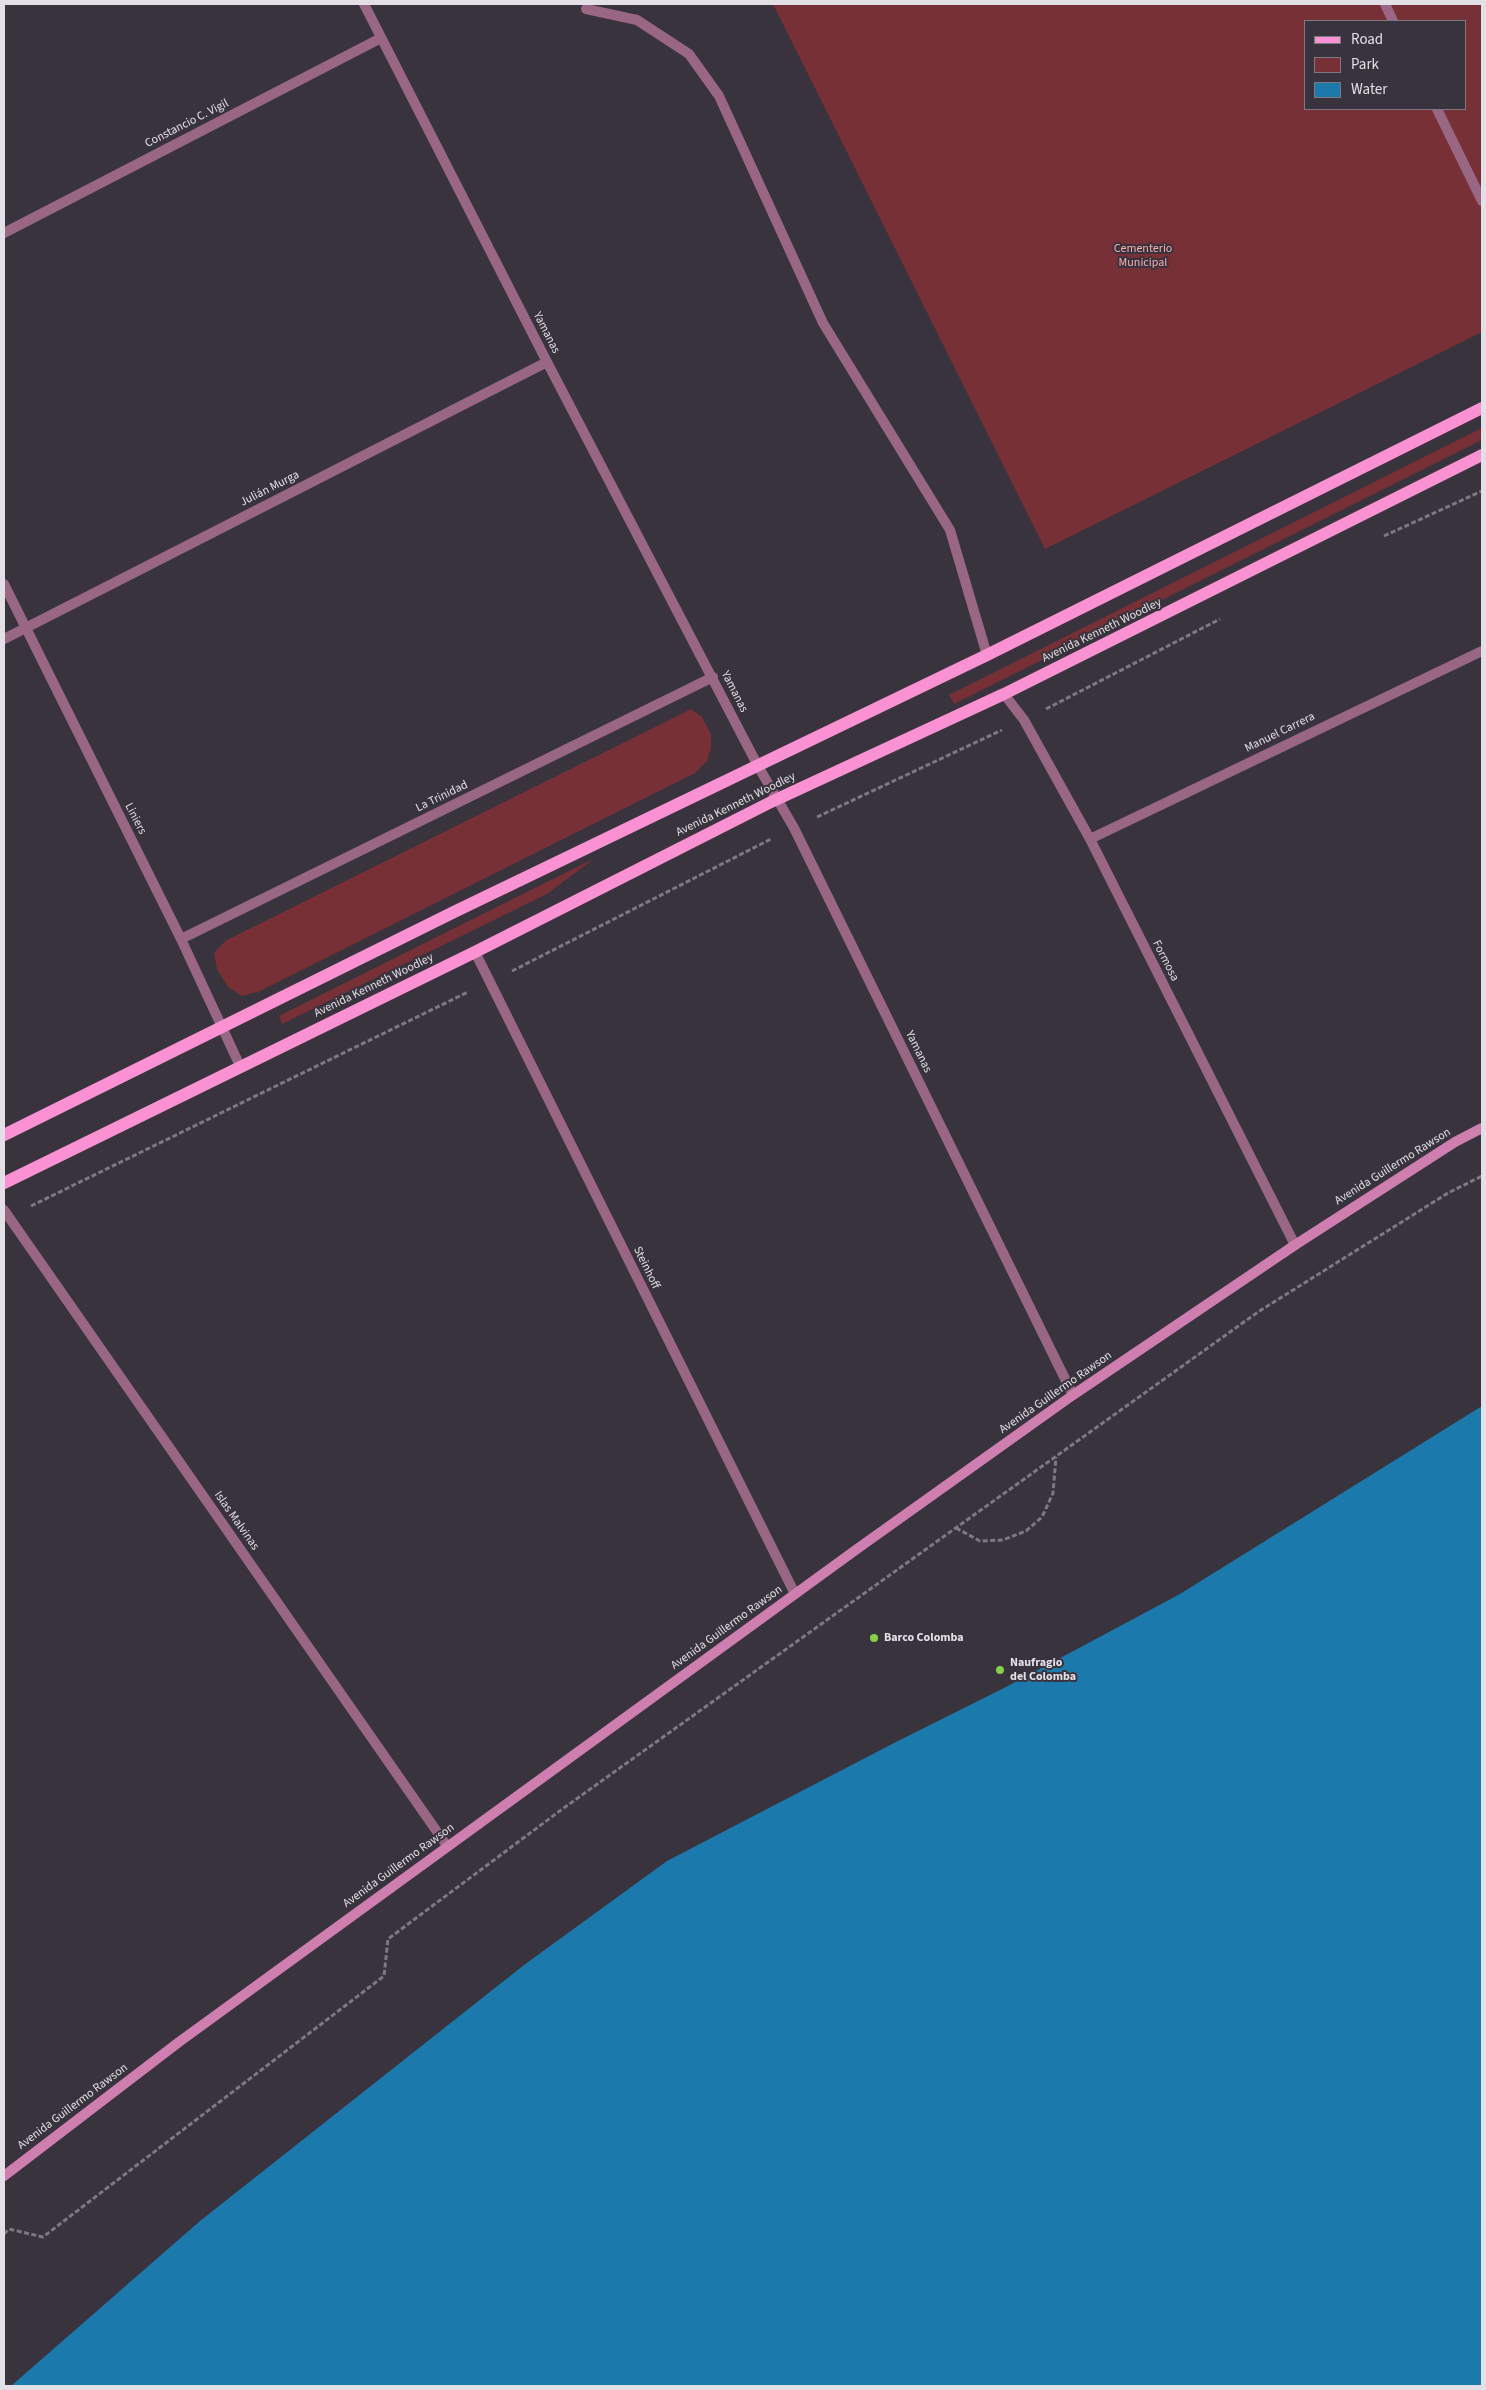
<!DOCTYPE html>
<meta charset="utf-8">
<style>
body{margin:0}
#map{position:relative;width:1486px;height:2390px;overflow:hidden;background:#39333e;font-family:"Source Sans 3",sans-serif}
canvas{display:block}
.frame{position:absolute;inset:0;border:5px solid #e2dfe6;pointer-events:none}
.legend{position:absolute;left:1304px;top:20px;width:162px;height:90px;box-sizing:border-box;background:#39333e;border:1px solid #7d7881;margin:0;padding:6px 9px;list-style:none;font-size:15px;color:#e2dfe6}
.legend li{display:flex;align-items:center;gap:10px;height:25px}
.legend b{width:25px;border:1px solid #7d7881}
</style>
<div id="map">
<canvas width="1486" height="2390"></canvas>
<div class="frame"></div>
<ul class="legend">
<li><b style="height:6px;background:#f991d2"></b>Road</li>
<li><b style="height:14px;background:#763036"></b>Park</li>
<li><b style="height:14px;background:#1c79ab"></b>Water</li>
</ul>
</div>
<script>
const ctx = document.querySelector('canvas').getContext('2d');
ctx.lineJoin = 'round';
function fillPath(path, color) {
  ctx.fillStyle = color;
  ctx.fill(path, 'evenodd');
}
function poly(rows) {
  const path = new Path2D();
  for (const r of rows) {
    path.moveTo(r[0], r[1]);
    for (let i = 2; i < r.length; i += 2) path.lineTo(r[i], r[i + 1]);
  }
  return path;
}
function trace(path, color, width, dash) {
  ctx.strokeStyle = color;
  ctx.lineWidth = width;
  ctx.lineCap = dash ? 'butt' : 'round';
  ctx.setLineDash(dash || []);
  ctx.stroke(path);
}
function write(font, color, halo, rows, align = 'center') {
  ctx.font = font + ' "Source Sans 3",sans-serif';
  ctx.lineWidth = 4;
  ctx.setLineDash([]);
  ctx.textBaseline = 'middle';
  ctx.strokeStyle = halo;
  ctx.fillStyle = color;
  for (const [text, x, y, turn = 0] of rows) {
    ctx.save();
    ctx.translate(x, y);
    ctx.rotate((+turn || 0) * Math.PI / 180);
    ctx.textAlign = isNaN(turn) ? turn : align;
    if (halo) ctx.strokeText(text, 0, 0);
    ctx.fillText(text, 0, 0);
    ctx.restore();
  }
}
const green = poly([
 [773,4,1482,4,1482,332,1045,549],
 [1305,21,1465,21,1465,109,1305,109],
 [1482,428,1482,440,954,704,949,695],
 [691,709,702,717,711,734,711,748,707,761,695,773,260,991,242,996,228,987,217,969,214,953,225,941],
 [595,858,547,894,282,1024,279,1016]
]);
const water = poly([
 [1482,1406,1482,2386,11,2386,200,2221,524,1965,667,1861,894,1743,1006,1687,1180,1594]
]);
const path = poly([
 [1384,536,1482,491],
 [1046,709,1220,619],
 [817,817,1002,730],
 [512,971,771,839],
 [31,1206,468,992],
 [956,1528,980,1541,1003,1540,1026,1531,1042,1517,1053,1493,1056,1457],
 [4,2234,9,2229,43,2237,384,1976,388,1939,561,1810,1258,1312,1448,1193,1482,1176]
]);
const lane = poly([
 [1385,4,1393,21],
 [586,9,637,20,689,54,719,96,823,323,950,530,987,655],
 [1437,109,1482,201]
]);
const street = poly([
 [364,4,547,362,758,766,794,828,1073,1395],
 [4,233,381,38],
 [4,584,181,939,240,1066],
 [4,639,547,362],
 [1004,694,1024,720,1090,839,1295,1245],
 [1090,839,1482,651],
 [181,939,713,677],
 [475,952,795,1594],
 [4,1210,447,1846]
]);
const secondary = poly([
 [4,2176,179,2042,857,1549,1073,1395,1295,1245,1455,1142,1482,1128]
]);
const primary = poly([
 [4,1135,456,911,987,655,1482,408],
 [4,1183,475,952,771,802,1004,694,1482,455]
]);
const markers = [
 [874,1638,5,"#85cf4c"],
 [1000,1670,5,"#85cf4c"]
];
const streetNames = [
 ["Constancio C. Vigil",187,124,-27],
 ["Yamanas",546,333,63],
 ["Julián Murga",270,489,-27],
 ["Avenida Kenneth Woodley",1102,631,-26],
 ["Yamanas",734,692,63],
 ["Manuel Carrera",1280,733,-26],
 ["La Trinidad",442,797,-26],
 ["Avenida Kenneth Woodley",736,805,-26],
 ["Liniers",135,819,63],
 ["Formosa",1165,961,63],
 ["Avenida Kenneth Woodley",374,986,-26],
 ["Yamanas",918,1052,64],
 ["Avenida Guillermo Rawson",1393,1167,-32],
 ["Steinhoff",646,1268,64],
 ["Avenida Guillermo Rawson",1056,1393,-35],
 ["Islas Malvinas",236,1521,55],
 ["Avenida Guillermo Rawson",727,1628,-36],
 ["Avenida Guillermo Rawson",399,1866,-36],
 ["Avenida Guillermo Rawson",73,2107,-37]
];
const parkNames = [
 ["Cementerio",1143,249],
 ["Municipal",1143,263]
];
const poiNames = [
 ["Barco Colomba",884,1638],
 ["Naufragio",1010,1663],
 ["del Colomba",1010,1677]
];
fillPath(green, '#763036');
fillPath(water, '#1c79ab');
trace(path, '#7d7881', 3, [5, 2.5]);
trace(lane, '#996684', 10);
trace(street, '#996684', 10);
trace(secondary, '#cf7eb0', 10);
trace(primary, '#f991d2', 12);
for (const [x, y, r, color] of markers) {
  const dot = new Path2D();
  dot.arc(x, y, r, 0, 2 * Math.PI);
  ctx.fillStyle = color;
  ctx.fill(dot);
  trace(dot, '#39333e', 2);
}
write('12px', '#e2dfe6', '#39333e', streetNames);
write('12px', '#f7aeaf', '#39333e', parkNames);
write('bold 12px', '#e2dfe6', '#39333e', poiNames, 'left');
</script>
